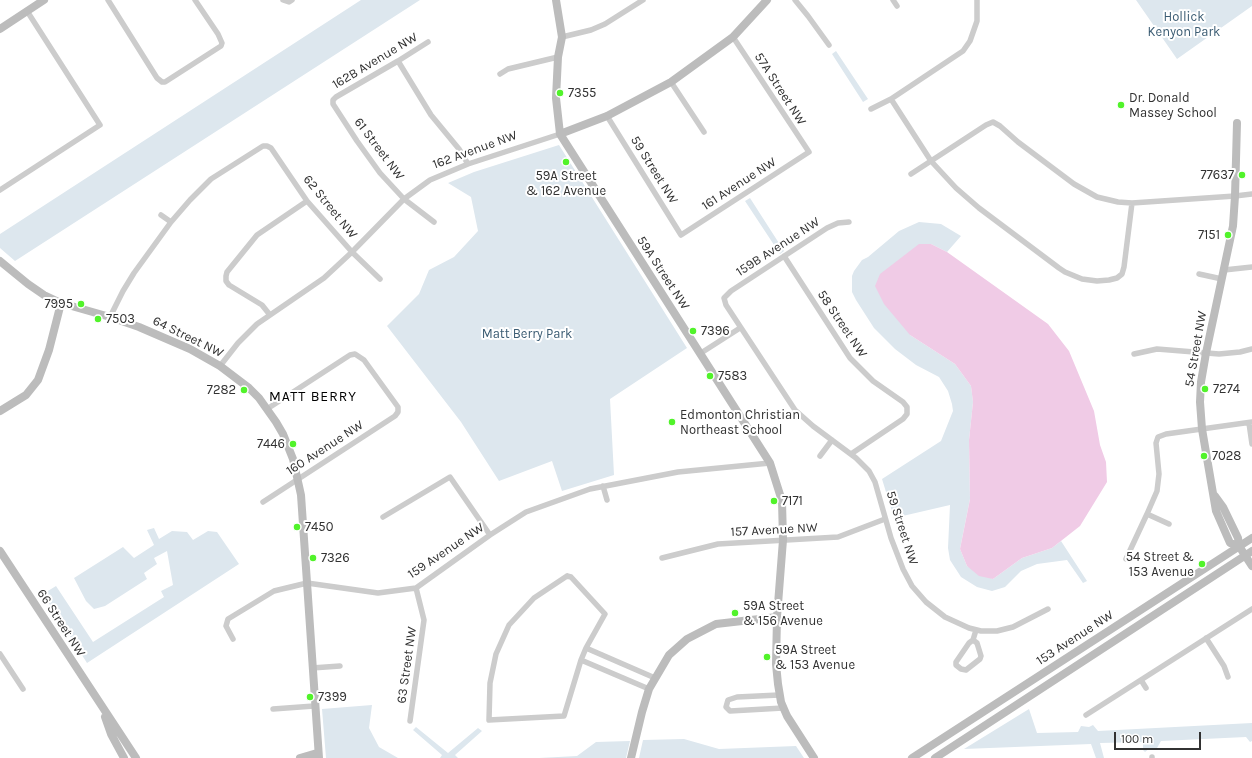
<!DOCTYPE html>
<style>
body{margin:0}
#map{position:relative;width:1252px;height:758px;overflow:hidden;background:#fff;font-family:Karla,sans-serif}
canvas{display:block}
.scale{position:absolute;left:1114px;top:732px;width:87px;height:18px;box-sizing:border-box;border:2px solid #323232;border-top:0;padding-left:5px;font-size:12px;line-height:14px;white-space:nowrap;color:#323232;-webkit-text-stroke:3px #fff;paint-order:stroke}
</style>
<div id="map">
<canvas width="1252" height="758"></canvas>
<div class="scale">100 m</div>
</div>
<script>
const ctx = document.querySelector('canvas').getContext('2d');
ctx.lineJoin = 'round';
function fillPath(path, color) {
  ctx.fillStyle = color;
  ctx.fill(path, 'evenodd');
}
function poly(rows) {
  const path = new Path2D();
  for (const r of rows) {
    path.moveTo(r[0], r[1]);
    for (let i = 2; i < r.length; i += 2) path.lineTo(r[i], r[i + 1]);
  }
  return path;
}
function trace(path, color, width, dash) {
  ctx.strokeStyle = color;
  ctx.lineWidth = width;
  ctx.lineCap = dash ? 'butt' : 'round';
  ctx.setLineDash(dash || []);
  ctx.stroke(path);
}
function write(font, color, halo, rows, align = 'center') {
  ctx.font = font + ' Karla,sans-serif';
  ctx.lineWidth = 4;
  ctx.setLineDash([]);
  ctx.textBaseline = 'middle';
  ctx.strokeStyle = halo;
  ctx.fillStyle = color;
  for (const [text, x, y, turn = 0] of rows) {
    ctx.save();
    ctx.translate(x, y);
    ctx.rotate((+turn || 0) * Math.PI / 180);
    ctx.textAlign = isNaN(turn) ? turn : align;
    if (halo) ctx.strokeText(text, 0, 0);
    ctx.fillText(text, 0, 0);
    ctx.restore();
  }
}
const green = poly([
 [361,0,420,0,15,261,0,248,0,234],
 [1136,0,1252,0,1252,6,1177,59],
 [836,51,868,99,863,102,832,54],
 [559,145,687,348,610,399,614,475,562,491,552,461,499,481,461,422,387,326,419,294,429,270,454,257,478,231,471,197,448,183,474,172],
 [750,198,784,251,780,254,745,201],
 [919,222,941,224,961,236,947,252,931,244,910,335,955,364,971,386,973,402,969,440,970,499,960,549,967,566,993,579,1022,558,1052,548,1061,541,1087,581,1083,583,1067,560,1037,564,1021,571,1005,587,992,591,977,587,961,577,950,560,948,548,950,505,894,518,882,479,941,441,953,411,952,404,948,391,939,377,916,365,895,349,874,328,856,300,852,292,852,276,854,271,862,260,868,257,899,231],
 [154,528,159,539,172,531,187,532,193,540,208,531,217,532,239,564,87,663,43,594,56,586,93,642,164,597,161,591,173,585,167,551,154,558,157,564,144,573,147,579,105,606,94,609,86,601,74,578,123,547,134,558,154,545,147,530],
 [372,705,369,728,379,747,398,758,326,758,322,709],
 [1029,709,1037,733,1078,732,1081,726,1089,727,1093,725,1098,731,1252,723,1252,741,1250,742,1246,737,1161,741,1157,748,1150,748,1145,752,1143,750,1143,742,1100,743,1104,758,1096,758,1091,744,964,749],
 [416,727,448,753,478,728,482,731,455,755,458,758,440,758,442,755,413,730],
 [684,739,719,749,796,746,804,758,639,758,643,740],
 [630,741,626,758,539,758,577,756,596,742]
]);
const water = poly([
 [919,244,931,244,947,252,1048,324,1069,351,1094,411,1100,445,1106,462,1107,482,1080,526,1052,548,1022,558,993,579,979,576,967,566,960,549,970,499,969,440,973,402,971,386,955,364,910,335,884,304,875,286,880,274]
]);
const street = poly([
 [108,0,157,78,162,82,165,82,221,46,222,43,218,34,195,0],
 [283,0,289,2,292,0],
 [795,0,808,16,829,45],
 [893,0,897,6],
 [977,0,977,21,970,41,963,51,891,99,931,161,956,188,979,208,1059,268,1065,272,1082,279,1097,281,1109,280,1117,278,1122,274,1124,267,1132,203],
 [562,37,591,30,605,24,643,0],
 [428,42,398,61,336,97,333,100,333,104,357,141,380,173,404,199,434,222],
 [398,61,431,115,459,149,468,164],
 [500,74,508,69,558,57],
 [671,82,704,132],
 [871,109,891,99],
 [607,116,681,235,809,152,733,37],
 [911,174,986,125,993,122,1000,126,1018,142,1074,184,1097,197,1118,202,1132,203,1235,196,1252,194],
 [0,190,100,125,27,11],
 [161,215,171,222],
 [849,222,838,223,827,228,731,291,724,298,726,305,795,410,813,426,856,458,869,471,875,482,891,538,903,569,912,586,926,602,945,617,969,628,981,631,997,631,1013,627,1048,609],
 [784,256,850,358,873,381,903,402,907,407,907,414,903,419,851,454],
 [1224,270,1252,267],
 [1199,274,1222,279],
 [270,315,262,305,229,285,226,281,226,276,227,272,257,235,307,201],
 [110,317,123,291,134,273,171,222,190,200,211,179,263,146,267,146,271,148,307,201,352,252,380,279],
 [701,353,740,328],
 [1134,354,1157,349,1219,354,1240,352,1252,349],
 [220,366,238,343,257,324,324,278,352,252,404,199,430,180,468,164,560,134],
 [1249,423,1252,444],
 [820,456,832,440],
 [603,486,607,500],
 [263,502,395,416,398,412,398,407,364,360,355,354,350,355,267,409],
 [1147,514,1169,524],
 [383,517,450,477,490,535],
 [662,558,718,544,838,537,885,519],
 [1126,559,1147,514,1157,491,1159,474,1156,443,1158,437,1166,434,1252,422],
 [567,576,571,577,605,614,586,648,581,660,564,716,489,720,490,683,496,654,509,625,534,598,567,576],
 [1206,638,1224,666,1228,677],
 [233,639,226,626,228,619,274,591,307,583,378,593,416,588,490,535,526,512,590,489,678,472,770,463],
 [973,640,977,643,981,656,980,659,966,670,961,669,956,665,956,662,969,643,973,640,976,630],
 [586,648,655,678],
 [0,654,23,689],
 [581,660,649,689],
 [312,668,340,666],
 [1141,680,1146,688],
 [779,695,737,697,728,700,726,707,730,711,783,708],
 [273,709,314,706],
 [1086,715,1252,609],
 [410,721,424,620,416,588],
 [1152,758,1152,757]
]);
const secondary = poly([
 [556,0,562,37,558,57,556,98,560,134,770,463,782,501,783,540,777,617,776,664,778,684,781,702,787,716,814,758],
 [0,29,44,0],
 [1237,123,1235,196,1233,226,1206,353,1201,382,1200,402,1202,429,1216,511,1230,543,1239,546],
 [560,134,607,116,671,82,733,37,767,0],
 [0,261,28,284,44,295,61,303,110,317,139,327,190,349,220,366,249,388,259,398,276,422,283,434,293,459,301,495,319,758],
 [0,411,26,395,38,380,49,350,61,303],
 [1215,496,1223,507,1238,538,1239,546,1252,566],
 [0,551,136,758],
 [105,717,111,734,124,758],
 [300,758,317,753],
 [631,758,642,712,649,689,669,655,687,639,716,624,777,617],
 [912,758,1252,538],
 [935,758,1252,551]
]);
const markers = [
 [560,93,4,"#51f32a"],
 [1121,105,4,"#51f32a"],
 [566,162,4,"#51f32a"],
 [1242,175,4,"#51f32a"],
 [1228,235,4,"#51f32a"],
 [81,304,4,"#51f32a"],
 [98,319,4,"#51f32a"],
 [693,331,4,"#51f32a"],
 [710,376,4,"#51f32a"],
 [1205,389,4,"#51f32a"],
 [244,390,4,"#51f32a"],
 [672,422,4,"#51f32a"],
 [293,444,4,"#51f32a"],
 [1204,456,4,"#51f32a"],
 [774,501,4,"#51f32a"],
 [297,527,4,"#51f32a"],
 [313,558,4,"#51f32a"],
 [1202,564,4,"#51f32a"],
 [735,613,4,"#51f32a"],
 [767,657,4,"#51f32a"],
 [310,697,4,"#51f32a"]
];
const parkNames = [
 ["Hollick",1184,17],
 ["Kenyon Park",1184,32],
 ["Matt Berry Park",527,334]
];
const streetNames = [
 ["162B Avenue NW",375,61,-31],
 ["57A Street NW",780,89,57],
 ["61 Street NW",379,149,53],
 ["162 Avenue NW",475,150,-20],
 ["59 Street NW",654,170,58],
 ["161 Avenue NW",739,184,-33],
 ["62 Street NW",330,207,51],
 ["159B Avenue NW",778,247,-33],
 ["59A Street NW",663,273,57],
 ["58 Street NW",842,324,56],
 ["64 Street NW",188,337,26],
 ["54 Street NW",1196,349,-80],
 ["160 Avenue NW",325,448,-33],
 ["59 Street NW",902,528,72],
 ["157 Avenue NW",774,530,-3],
 ["159 Avenue NW",446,551,-34],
 ["66 Street NW",61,623,57],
 ["153 Avenue NW",1075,638,-33],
 ["63 Street NW",407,665,-82]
];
const poiNames = [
 ["7355",568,93],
 ["Dr. Donald",1129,98],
 ["Massey School",1129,113],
 ["77637",1234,175,"right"],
 ["59A Street",566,176,"center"],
 ["& 162 Avenue",566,191,"center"],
 ["7151",1220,235,"right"],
 ["7995",73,304,"right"],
 ["7503",106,319],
 ["7396",701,331],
 ["7583",718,376],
 ["7274",1213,389],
 ["7282",236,390,"right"],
 ["Edmonton Christian",680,415],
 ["Northeast School",680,430],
 ["7446",285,444,"right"],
 ["7028",1212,456],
 ["7171",782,501],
 ["7450",305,527],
 ["54 Street &",1194,557,"right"],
 ["153 Avenue",1194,572,"right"],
 ["7326",321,558],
 ["59A Street",743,606],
 ["& 156 Avenue",743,621],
 ["59A Street",775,650],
 ["& 153 Avenue",775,665],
 ["7399",318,697]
];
const neighbourhoodNames = [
 ["MATT BERRY",313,397]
];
fillPath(green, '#dde7ee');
fillPath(water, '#f0cbe6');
trace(street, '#ccc', 5.5);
trace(secondary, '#bcbcbc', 8);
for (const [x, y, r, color] of markers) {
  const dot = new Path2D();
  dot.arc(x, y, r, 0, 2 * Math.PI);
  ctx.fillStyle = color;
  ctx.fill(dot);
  trace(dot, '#fff', 1.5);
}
write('13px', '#3b5c73', '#fff', parkNames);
write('13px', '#323232', '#fff', streetNames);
write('13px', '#323232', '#fff', poiNames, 'left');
ctx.letterSpacing = '1px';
write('14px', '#000', '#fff', neighbourhoodNames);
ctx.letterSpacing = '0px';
</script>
